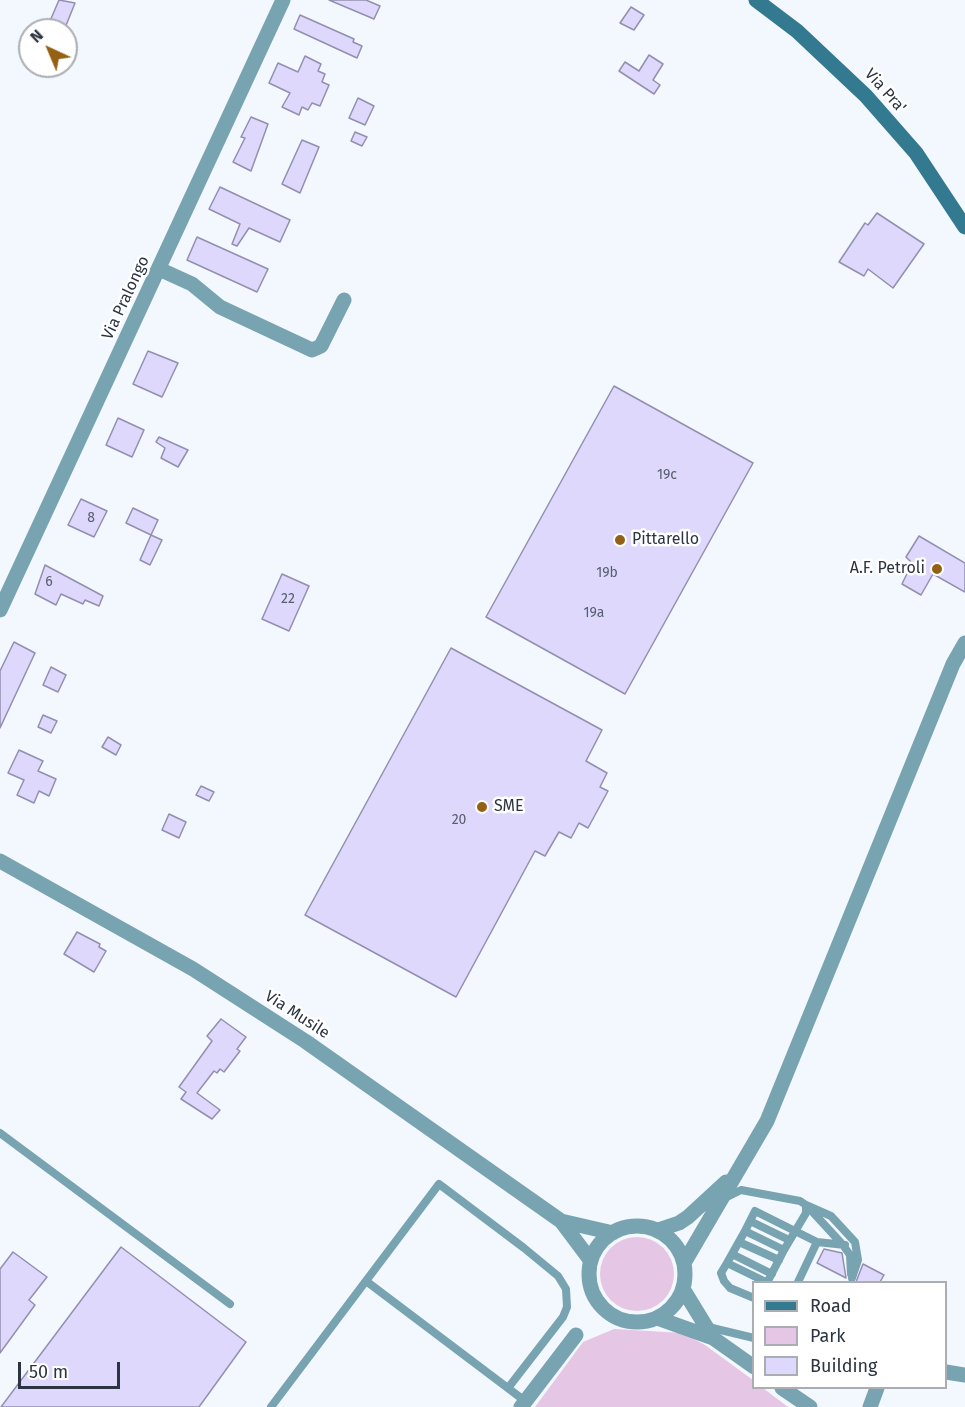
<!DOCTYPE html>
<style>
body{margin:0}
#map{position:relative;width:965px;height:1407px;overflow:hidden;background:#f3f7fe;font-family:"Fira Sans",sans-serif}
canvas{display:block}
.legend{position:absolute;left:752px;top:1281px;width:195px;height:108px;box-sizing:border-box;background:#fff;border:2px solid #aaaeb3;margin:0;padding:8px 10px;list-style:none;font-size:18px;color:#2b3440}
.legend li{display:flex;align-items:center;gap:12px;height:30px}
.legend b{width:30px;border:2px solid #aaaeb3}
.north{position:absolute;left:18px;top:18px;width:60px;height:60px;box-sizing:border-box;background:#fff;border:2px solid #aaaeb3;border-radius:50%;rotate:316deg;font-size:16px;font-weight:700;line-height:24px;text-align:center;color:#2b3440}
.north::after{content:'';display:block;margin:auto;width:21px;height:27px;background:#946013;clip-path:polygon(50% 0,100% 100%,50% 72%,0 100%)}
.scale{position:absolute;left:18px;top:1362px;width:102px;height:27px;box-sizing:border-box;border:3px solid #2b3440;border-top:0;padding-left:8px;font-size:18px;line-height:21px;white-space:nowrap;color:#2b3440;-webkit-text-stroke:4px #fff;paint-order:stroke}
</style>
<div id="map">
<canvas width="965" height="1407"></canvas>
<ul class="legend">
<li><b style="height:8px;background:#33798f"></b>Road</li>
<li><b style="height:16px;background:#e5c7e5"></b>Park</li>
<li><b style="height:16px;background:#ddd8fc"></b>Building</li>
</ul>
<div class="north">N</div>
<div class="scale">50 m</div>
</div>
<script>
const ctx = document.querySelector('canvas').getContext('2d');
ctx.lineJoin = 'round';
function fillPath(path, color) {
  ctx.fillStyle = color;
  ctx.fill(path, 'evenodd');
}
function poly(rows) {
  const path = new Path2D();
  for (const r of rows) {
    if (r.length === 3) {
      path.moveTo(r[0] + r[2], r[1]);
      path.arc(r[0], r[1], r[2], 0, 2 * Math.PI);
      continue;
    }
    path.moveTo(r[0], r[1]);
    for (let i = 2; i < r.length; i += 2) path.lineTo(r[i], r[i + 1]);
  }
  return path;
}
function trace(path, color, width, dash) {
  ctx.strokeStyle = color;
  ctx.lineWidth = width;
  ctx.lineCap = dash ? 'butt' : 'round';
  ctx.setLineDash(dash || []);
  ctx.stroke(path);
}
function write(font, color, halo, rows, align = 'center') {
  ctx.font = font + ' "Fira Sans",sans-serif';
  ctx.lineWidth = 5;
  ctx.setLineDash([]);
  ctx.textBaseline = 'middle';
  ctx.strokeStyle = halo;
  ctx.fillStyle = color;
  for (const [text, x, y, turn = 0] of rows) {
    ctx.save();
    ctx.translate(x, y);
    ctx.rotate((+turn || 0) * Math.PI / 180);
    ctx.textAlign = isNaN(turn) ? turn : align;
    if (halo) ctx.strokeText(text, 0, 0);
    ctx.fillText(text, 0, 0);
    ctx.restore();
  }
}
const green = poly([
 [637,1274,37],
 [614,1329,683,1333,705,1345,753,1380,754,1388,763,1388,788,1407,535,1407,583,1342]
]);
const building = poly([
 [59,0,75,3,65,28,50,21,59,0],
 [329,0,366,0,380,6,374,19,329,0],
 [631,7,644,15,634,30,620,23,631,7],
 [300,15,354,39,353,42,362,46,357,58,294,29,300,15],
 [649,55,663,64,653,80,660,85,654,94,619,71,625,62,639,71,649,55],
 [305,56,321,64,318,71,325,74,322,82,329,85,320,106,312,103,308,110,302,107,299,115,282,107,290,93,269,83,278,63,298,72,305,56],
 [358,98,374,106,365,125,349,118,358,98],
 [251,117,268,124,251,171,233,162,245,138,241,137,251,117],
 [355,132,367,137,362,146,351,141,355,132],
 [302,140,319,147,300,193,282,184,302,140],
 [220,187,290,220,280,242,249,228,237,246,232,244,240,224,209,209,220,187],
 [877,213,924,244,893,288,868,269,864,276,839,262,865,223,868,225,877,213],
 [197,237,268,269,257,292,187,260,197,237],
 [148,351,178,363,162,397,133,384,148,351],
 [614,386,753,463,625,694,486,617,614,386],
 [118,418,144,430,132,457,106,445,118,418],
 [159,437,188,450,178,467,161,458,165,448,156,442,159,437],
 [81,499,107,511,94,537,68,525,81,499],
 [133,508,158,520,151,535,126,523,133,508],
 [151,535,162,540,150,565,140,560,151,535],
 [919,536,965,563,965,592,933,574,921,595,902,584,912,563,906,557,919,536],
 [45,565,103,596,99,606,85,600,83,604,61,594,56,605,35,594,45,565],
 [282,574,309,586,289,631,262,619,282,574],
 [14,642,35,653,0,728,0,671,14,642],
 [451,648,602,730,586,761,607,773,600,787,608,791,588,828,579,823,571,838,559,832,545,856,535,851,456,997,305,915,451,648],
 [51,667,66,675,58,692,43,685,51,667],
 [43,715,57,721,51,733,38,727,43,715],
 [108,737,121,745,116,755,102,747,108,737],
 [19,750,43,761,38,771,56,779,49,796,39,791,34,803,17,795,24,780,8,773,19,750],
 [201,786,214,792,209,801,196,795,201,786],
 [169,814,186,822,179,838,162,830,169,814],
 [77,932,100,944,99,947,106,951,94,972,64,954,77,932],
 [221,1019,246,1037,237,1049,240,1051,224,1072,220,1069,217,1073,214,1071,197,1093,220,1110,212,1119,181,1099,186,1092,179,1087,212,1041,207,1036,221,1019],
 [121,1247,246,1342,199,1407,1,1407,121,1247],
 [824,1249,842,1253,846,1278,817,1263,824,1249],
 [13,1252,47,1277,29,1300,35,1305,0,1353,0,1269,13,1252],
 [863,1264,884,1275,880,1282,856,1282,863,1264]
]);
const lane = poly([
 [0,1133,230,1304],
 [727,1197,741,1190,800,1201,806,1205,806,1213,784,1250,745,1231,727,1263,721,1273,724,1281,730,1288,754,1298],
 [806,1205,831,1216,855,1242,858,1260,852,1278],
 [809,1208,843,1245,850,1255,851,1274],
 [750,1221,789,1240],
 [745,1231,755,1211,817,1242],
 [739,1242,779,1260],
 [732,1254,772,1274],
 [727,1263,766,1282],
 [769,1279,784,1250],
 [366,1281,525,1401],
 [798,1282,817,1242,845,1245],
 [708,1327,754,1338],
 [271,1407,439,1184,524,1248,558,1276,566,1289,567,1307,563,1317,508,1388]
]);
const street = poly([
 [159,269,192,284,220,307,312,350,321,346,344,300],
 [0,610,283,0],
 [0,861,193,969,305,1041,561,1221,613,1233],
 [561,1221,591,1261],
 [637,1274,48],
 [658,1230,679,1223,688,1217,726,1182],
 [684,1263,767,1121,953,664,965,643],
 [683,1289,713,1338],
 [657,1318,713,1338,754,1367],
 [946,1372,965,1375],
 [782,1388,810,1407],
 [521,1407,576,1335],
 [870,1407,877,1388]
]);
const secondary = poly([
 [756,0,797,31,866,96,916,153,965,227]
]);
const markers = [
 [620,540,6,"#946013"],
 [937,569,6,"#946013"],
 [482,807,6,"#946013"]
];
const numberNames = [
 ["19c",667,475],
 ["8",91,518],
 ["19b",607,573],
 ["6",49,582],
 ["22",288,599],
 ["19a",594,613],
 ["20",459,820]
];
const streetNames = [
 ["Via Pra'",885,91,48],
 ["Via Pralongo",126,298,-65],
 ["Via Musile",297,1015,33]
];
const poiNames = [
 ["Pittarello",632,540],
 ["A.F. Petroli",925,569,"right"],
 ["SME",494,807]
];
fillPath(green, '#e5c7e5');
fillPath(building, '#ddd8fc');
trace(building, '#938fb0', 1.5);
trace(lane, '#78a3b1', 8);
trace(street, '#78a3b1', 15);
trace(secondary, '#33798f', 15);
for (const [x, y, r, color] of markers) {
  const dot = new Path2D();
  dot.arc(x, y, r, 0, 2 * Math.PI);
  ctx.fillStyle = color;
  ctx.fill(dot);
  trace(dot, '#fff', 2);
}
write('14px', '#585d6f', null, numberNames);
write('16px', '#2b3440', '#fff', streetNames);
write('16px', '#2b3440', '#fff', poiNames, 'left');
</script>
